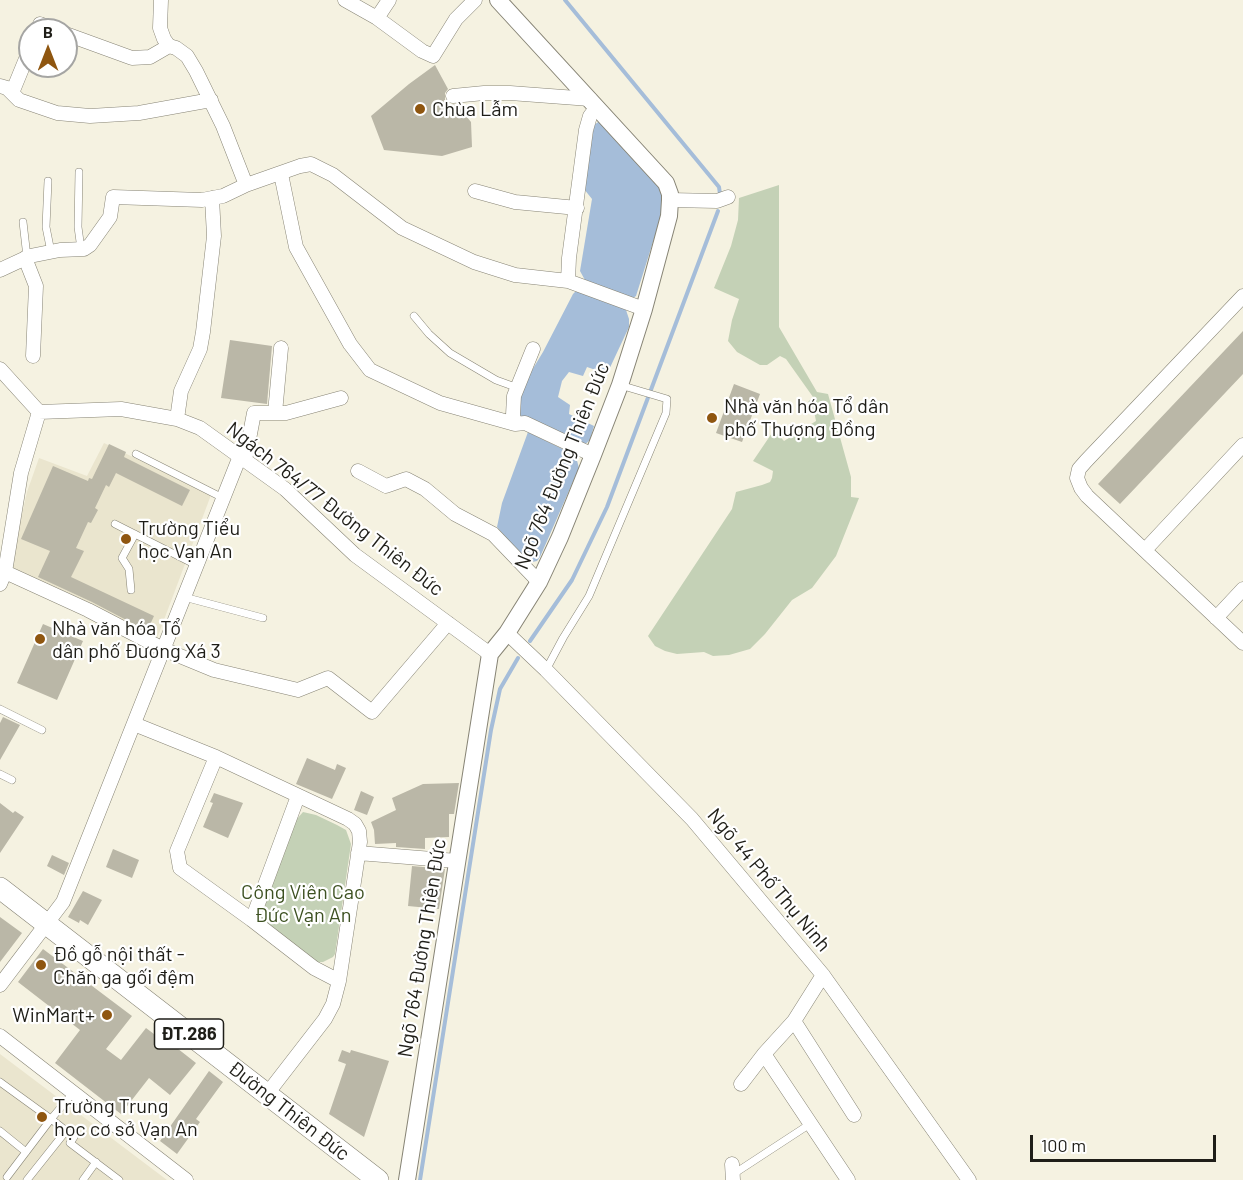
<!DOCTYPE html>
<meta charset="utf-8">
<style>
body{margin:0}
#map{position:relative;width:1243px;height:1180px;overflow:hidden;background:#f5f2e1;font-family:Barlow,sans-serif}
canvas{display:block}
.north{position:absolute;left:18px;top:18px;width:60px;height:60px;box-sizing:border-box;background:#fff;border:2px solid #a5a5a3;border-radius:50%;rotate:0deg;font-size:16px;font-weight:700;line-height:24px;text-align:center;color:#1f1e18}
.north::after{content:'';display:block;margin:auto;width:21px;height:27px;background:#8f5610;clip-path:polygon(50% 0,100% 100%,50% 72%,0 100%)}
.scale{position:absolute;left:1030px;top:1135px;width:186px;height:27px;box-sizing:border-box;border:3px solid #1f1e18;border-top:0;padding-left:8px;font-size:18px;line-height:21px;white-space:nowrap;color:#1f1e18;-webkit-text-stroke:4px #fff;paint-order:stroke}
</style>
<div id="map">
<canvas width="1243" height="1180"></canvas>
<div class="north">B</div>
<div class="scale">100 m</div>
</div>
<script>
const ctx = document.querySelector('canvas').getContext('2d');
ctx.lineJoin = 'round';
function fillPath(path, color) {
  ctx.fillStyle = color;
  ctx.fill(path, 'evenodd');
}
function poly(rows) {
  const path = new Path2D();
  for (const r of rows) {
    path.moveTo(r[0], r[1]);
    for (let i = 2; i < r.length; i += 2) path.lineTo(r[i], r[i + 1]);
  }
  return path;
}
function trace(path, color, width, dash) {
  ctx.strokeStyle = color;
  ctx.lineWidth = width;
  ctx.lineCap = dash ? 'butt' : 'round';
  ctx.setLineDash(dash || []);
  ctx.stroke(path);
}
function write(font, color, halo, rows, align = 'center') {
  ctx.font = font + ' Barlow,sans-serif';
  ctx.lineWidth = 4.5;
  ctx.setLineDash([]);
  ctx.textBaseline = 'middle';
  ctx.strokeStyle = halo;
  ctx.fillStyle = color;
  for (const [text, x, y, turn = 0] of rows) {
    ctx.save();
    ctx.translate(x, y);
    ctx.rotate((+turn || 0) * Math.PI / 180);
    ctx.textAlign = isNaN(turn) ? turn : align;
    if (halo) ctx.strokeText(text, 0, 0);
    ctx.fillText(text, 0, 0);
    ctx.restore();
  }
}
const built = poly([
 [104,443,211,495,156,641,10,571,10,556,18,532,27,492,39,458,87,476],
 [0,1054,167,1180,0,1180]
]);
const green = poly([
 [779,185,779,327,817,392,828,394,851,477,851,497,859,498,836,556,812,588,792,600,765,634,750,649,729,655,713,656,704,652,677,654,665,651,655,646,648,636,732,509,736,492,762,485,770,482,772,478,773,471,753,461,774,430,784,441,816,421,814,411,808,402,813,397,786,359,780,356,767,365,760,365,737,352,728,341,732,320,739,299,714,288,731,246,738,220,739,198],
 [303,812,316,815,337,825,346,830,351,844,335,954,333,957,323,962,315,962,264,923,261,917,262,905,296,820]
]);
const water = poly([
 [601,120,661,185,664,207,636,296,633,298,586,282,580,271,592,199,584,189,594,125],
 [577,290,620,306,626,310,629,319,629,327,607,374,587,367,583,376,569,372,562,381,558,397,570,405,569,414,594,426,590,440,583,446,521,417,518,413,518,401,523,385,543,352,573,294],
 [528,432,573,454,576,457,579,468,540,557,537,561,532,562,525,561,497,527,502,503]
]);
const stream = poly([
 [565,0,719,187,720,194],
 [530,641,572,580,607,507,718,211],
 [420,1180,491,730,500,689,518,658]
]);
const building = poly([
 [435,65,448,89,445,93,445,101,450,104,457,105,471,122,472,147,442,156,384,150,371,116,409,84],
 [1243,331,1243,374,1120,504,1098,484],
 [230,340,272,346,267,404,221,398],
 [734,384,760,394,742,442,716,433],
 [109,444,126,452,124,457,190,490,182,506,116,473,109,487,106,485,95,508,98,510,91,523,88,522,76,548,84,551,71,577,154,616,147,631,92,602,38,577,50,551,21,539,53,466,88,481,89,478,92,479],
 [43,624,83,641,57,700,17,683],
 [3,717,20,725,0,760,0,723],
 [307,758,335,770,337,764,346,768,332,799,296,784],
 [459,783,454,814,449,814,449,837,425,838,425,849,396,847,396,843,375,844,374,830,371,822,396,810,392,798,423,784],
 [361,791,374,797,367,815,354,810],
 [214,793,243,803,228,838,203,827,213,803,210,802],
 [0,803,13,813,15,811,24,817,0,853],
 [113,849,139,860,132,878,106,867],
 [52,855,69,863,64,875,47,866],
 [412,866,445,869,439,909,408,906],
 [83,891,102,900,88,925,80,920,79,923,68,917],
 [0,917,22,933,0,962],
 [43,949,132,1016,106,1049,121,1060,146,1028,166,1043,168,1041,196,1063,170,1095,149,1078,121,1114,55,1063,80,1030,18,982],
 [342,1050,350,1053,351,1050,389,1061,364,1137,329,1114,346,1064,338,1061],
 [209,1071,223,1082,196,1119,200,1122,177,1154,160,1141]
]);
const service = poly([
 [79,172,78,227,81,249],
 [48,181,46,227,51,252],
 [23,222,27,257],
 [414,316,429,334,450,353,496,380,518,388],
 [136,454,223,498],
 [115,524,196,565],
 [131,590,129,569,122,558,135,534],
 [184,597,263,618],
 [546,670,563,638,589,596,666,413,667,399,620,385],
 [0,709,42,730],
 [0,774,12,780],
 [0,1082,51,1119,73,1093],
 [0,1131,26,1152],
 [732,1175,810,1124],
 [7,1177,51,1119,74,1137,70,1143,119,1180],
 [27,1180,66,1131],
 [83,1180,96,1162]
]);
const minor = poly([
 [161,0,160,28,164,39,169,46,176,48,187,56,196,71,223,126,246,185],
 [345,0,377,18,422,51,433,56,456,19,475,0],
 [377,18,389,0],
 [38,30,40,24,56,30],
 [66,34,132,58,150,57,169,46],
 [0,86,7,88,19,100,57,113,90,116,139,113,211,100],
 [12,93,30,49],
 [453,96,484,93,510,93,590,99],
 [281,174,296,247,350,344,370,370,440,403,515,424,525,423,593,455],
 [475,191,515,202,577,208],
 [670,200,717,201,728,197],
 [25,258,36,286,33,356],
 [0,270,30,256,60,250,84,249,90,245,110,217,113,197,202,200,223,196,246,185,300,166,311,164,333,175,402,228,474,262,515,275,568,281,644,309],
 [568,281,569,258,586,130,590,116,597,107],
 [1243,296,1086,461,1079,469,1077,478,1081,488,1087,496,1243,643],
 [0,369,39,412],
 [39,412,121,409,177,419,200,428,285,489,355,555,490,654],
 [275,413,281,348],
 [177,419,181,391,200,349,203,332,214,236,212,198],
 [515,424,513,415,514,396,533,349],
 [245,460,254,413,286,413,341,398],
 [358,471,386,486,406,479,425,489,455,514,493,534,539,582],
 [1145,550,1243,445],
 [0,567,5,572,88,610,163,649,214,670,298,690,328,678,372,712,448,623],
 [0,584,5,572,21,473,39,412],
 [1216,618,1243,589],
 [507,633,546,670,692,819,823,975,969,1180],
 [134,724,216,757,348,819,355,824,359,831,360,842,339,981,333,1004,325,1019,267,1094],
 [216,757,177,851,180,868,252,920,314,968,339,981],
 [358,853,457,861],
 [252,920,298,796],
 [0,985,63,902,240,456],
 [794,1021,854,1115],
 [0,1036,186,1180],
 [764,1054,848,1180],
 [741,1084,764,1054,794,1021,823,975],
 [732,1164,733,1180]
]);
const tertiary = poly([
 [407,1180,490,654,507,633,539,582,560,537,593,455,620,385,644,309,669,216,670,200,670,194,666,183,498,0]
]);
const primary = poly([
 [0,888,378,1180]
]);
const markers = [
 [420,109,6,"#8f5610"],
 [712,418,6,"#8f5610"],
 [126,539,6,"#8f5610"],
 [40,639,6,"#8f5610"],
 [41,965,6,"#8f5610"],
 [107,1015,6,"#8f5610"],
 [42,1117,6,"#8f5610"]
];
const shields = [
 [189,1034,69]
];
const shieldNames = [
 ["ĐT.286",189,1034]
];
const poiNames = [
 ["Chùa Lẫm",432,109],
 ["Nhà văn hóa Tổ dân",724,406],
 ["phố Thượng Đồng",724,429],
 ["Trường Tiểu",138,528],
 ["học Vạn An",138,551],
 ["Nhà văn hóa Tổ",52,628],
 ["dân phố Đương Xá 3",52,651],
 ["Đồ gỗ nội thất -",53,954],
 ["Chăn ga gối đệm",53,977],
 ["WinMart+",95,1015,"right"],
 ["Trường Trung",54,1106],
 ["học cơ sở Vạn An",54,1129]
];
const streetNames = [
 ["Ngõ 764 Đường Thiên Đức",562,466,-68],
 ["Ngách 764/77 Đường Thiên Đức",335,509,38],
 ["Ngõ 44 Phố Thụ Ninh",769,880,50],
 ["Ngõ 764 Đường Thiên Đức",422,948,-81],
 ["Đường Thiên Đức",289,1111,38]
];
const parkNames = [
 ["Công Viên Cao",303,892],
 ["Đức Vạn An",303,915]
];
fillPath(built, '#eae5ce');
fillPath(green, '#c4d1b6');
fillPath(water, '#a5bdd9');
trace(stream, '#a5bdd9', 4);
fillPath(building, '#bab7a7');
trace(service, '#878475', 8);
trace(minor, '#878475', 15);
trace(tertiary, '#878475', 18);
trace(primary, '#878475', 22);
trace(service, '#fff', 7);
trace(minor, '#fff', 14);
trace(tertiary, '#fff', 16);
trace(primary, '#fff', 21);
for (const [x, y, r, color] of markers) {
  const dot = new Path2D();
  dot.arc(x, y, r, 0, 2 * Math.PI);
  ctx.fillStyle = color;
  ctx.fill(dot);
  trace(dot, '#fff', 2);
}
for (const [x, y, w] of shields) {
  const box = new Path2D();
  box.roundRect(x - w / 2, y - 15, w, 30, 4.5);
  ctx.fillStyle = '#fff';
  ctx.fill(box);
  trace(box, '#1f1e18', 1.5);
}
write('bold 18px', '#1f1e18', null, shieldNames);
write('20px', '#1f1e18', '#fff', poiNames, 'left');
write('20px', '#1f1e18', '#fff', streetNames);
write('20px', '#3d5121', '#fff', parkNames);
</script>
